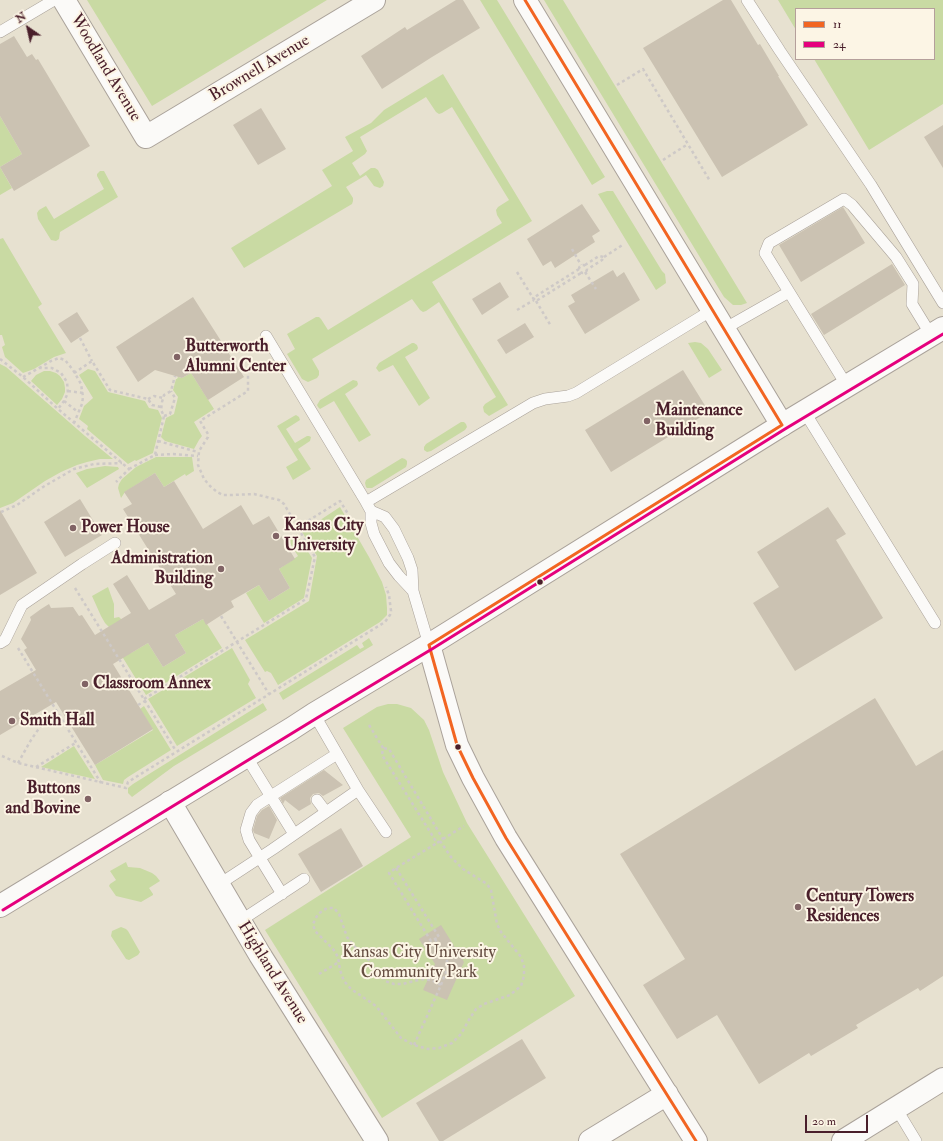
<!DOCTYPE html>
<style>
body{margin:0}
#map{position:relative;width:943px;height:1141px;overflow:hidden;background:#e7e1d0;font-family:"IM FELL Double Pica",serif}
canvas{display:block}
.legend{position:absolute;left:795px;top:8px;width:140px;height:52px;box-sizing:border-box;background:#fcf5e5;border:1px solid #b59f9b;margin:0;padding:5px 7px;list-style:none;font-size:12px;color:#4a1f2b}
.legend li{display:flex;align-items:center;gap:8px;height:20px}
.legend b{width:20px;border:1px solid #b59f9b}
.north{position:absolute;left:8px;top:8px;width:40px;height:40px;-webkit-text-stroke:3px #fcf5e5;paint-order:stroke;rotate:326deg;font-size:11px;font-weight:700;line-height:16px;text-align:center;color:#4a1f2b}
.north::after{content:'';display:block;margin:auto;width:14px;height:18px;background:#4a1f2b;clip-path:polygon(50% 0,100% 100%,50% 72%,0 100%)}
.scale{position:absolute;left:805px;top:1115px;width:63px;height:18px;box-sizing:border-box;border:2px solid #4a1f2b;border-top:0;padding-left:5px;font-size:12px;line-height:14px;white-space:nowrap;color:#4a1f2b;-webkit-text-stroke:3px #fcf5e5;paint-order:stroke}
</style>
<div id="map">
<canvas width="943" height="1141"></canvas>
<ul class="legend">
<li><b style="height:5px;background:#f26522"></b>11</li>
<li><b style="height:5px;background:#e5007d"></b>24</li>
</ul>
<div class="north">N</div>
<div class="scale">20 m</div>
</div>
<script>
const ctx = document.querySelector('canvas').getContext('2d');
ctx.lineJoin = 'round';
function fillPath(path, color) {
  ctx.fillStyle = color;
  ctx.fill(path, 'evenodd');
}
function poly(rows) {
  const path = new Path2D();
  for (const r of rows) {
    if (r.length === 3) {
      path.moveTo(r[0] + r[2], r[1]);
      path.arc(r[0], r[1], r[2], 0, 2 * Math.PI);
      continue;
    }
    path.moveTo(r[0], r[1]);
    for (let i = 2; i < r.length; i += 2) path.lineTo(r[i], r[i + 1]);
  }
  return path;
}
function trace(path, color, width, dash) {
  ctx.strokeStyle = color;
  ctx.lineWidth = width;
  ctx.lineCap = dash ? 'butt' : 'round';
  ctx.setLineDash(dash || []);
  ctx.stroke(path);
}
function write(font, color, halo, rows, align = 'center') {
  ctx.font = font + ' "IM FELL Double Pica",serif';
  ctx.lineWidth = 4;
  ctx.setLineDash([]);
  ctx.textBaseline = 'middle';
  ctx.strokeStyle = halo;
  ctx.fillStyle = color;
  for (const [text, x, y, turn = 0] of rows) {
    ctx.save();
    ctx.translate(x, y);
    ctx.rotate((+turn || 0) * Math.PI / 180);
    ctx.textAlign = isNaN(turn) ? turn : align;
    if (halo) ctx.strokeText(text, 0, 0);
    ctx.fillText(text, 0, 0);
    ctx.restore();
  }
}
const green = poly([
 [87,0,327,0,152,106],
 [480,0,497,0,605,177,592,185],
 [544,0,563,0,747,303,741,305,733,305,724,297],
 [778,0,943,0,943,104,869,150,814,59,934,59,934,9,796,9,796,30],
 [443,74,532,221,432,282,508,405,489,416,484,412,483,407,485,404,496,397,439,302,426,311,423,312,420,310,412,299,312,359,319,371,319,375,317,378,308,382,302,379,287,354,295,349,287,334,316,317,319,317,321,319,328,330,502,223,497,215,496,210,498,207,509,200,452,107,442,113,439,114,436,112,426,97,360,137,367,151,365,154,352,163,360,176,371,168,375,168,378,170,384,182,383,186,380,188,374,186,366,175,346,187,353,198,353,201,352,204,244,268,231,248,332,186,322,170,353,151,345,137,371,123,384,110],
 [0,116,22,154,0,167,12,188,0,195],
 [100,171,104,171,118,197,60,232,59,239,56,241,51,240,38,219,37,213,39,210,46,206,54,219,104,189,97,176,97,174],
 [607,191,613,191,662,271,665,274,666,283,656,290,598,194],
 [3,238,42,304,38,307,66,353,54,357,34,369,23,373,5,357,2,347,5,345,2,335,0,335,0,239],
 [695,342,701,343,708,349,722,370,709,378,688,343],
 [412,343,414,343,417,345,418,348,417,350,405,357,430,398,419,406,393,365,379,372,376,368,379,363],
 [0,364,6,367,85,436,113,459,100,459,87,462,77,465,61,472,45,481,13,503,0,508],
 [88,369,95,371,108,392,145,401,149,408,158,410,162,418,153,453,136,461,135,460,128,464,87,429,88,426,79,419,84,406,93,398,79,375],
 [44,371,50,371,56,373,60,376,64,382,65,388,65,392,62,399,57,405,31,381,36,375],
 [191,373,214,409,194,422,202,436,199,440,194,449,165,441,161,437,166,418,174,414,178,397,173,390,176,379,177,379,178,377,182,378],
 [353,380,357,381,358,384,357,386,345,394,371,435,359,442,334,401,320,409,318,407,317,405,320,400],
 [296,415,299,417,300,420,286,429,295,443,307,436,309,436,311,437,310,441,298,449,311,469,293,480,286,467,298,460,277,426,294,416],
 [461,422,464,422,466,424,467,427,465,430,431,451,427,452,424,450,424,447,426,444],
 [156,457,192,457,194,471,186,476,185,474,164,487,155,473,125,492,121,498,118,488,119,484,122,479,136,467],
 [402,458,405,459,407,461,407,464,406,467,372,488,367,488,366,487,365,483,366,480],
 [105,466,118,467,119,469,87,488,76,473,87,469],
 [340,507,369,557,382,582,386,595,387,608,387,615,380,622,278,685,271,673,267,671,265,672,245,640,309,601,317,556,302,532],
 [297,534,312,558,304,598,264,623,246,593,259,585,269,601,290,588,279,569,298,556,288,540],
 [108,587,114,604,114,618,119,617,121,619,131,653,148,643,163,667,186,653,175,635,203,619,207,624,222,648,146,695,110,637,114,632,105,623,101,616,92,596],
 [369,638,373,645,283,700,279,693,357,645,360,649,364,647,362,643],
 [232,648,250,680,248,684,256,698,177,746,148,699],
 [263,703,267,710,174,766,132,797,128,793,128,788,133,784],
 [388,704,397,704,411,708,424,720,429,730,443,772,467,823,575,996,382,1118,265,930,411,837,343,728,377,707],
 [144,706,171,750,128,777,124,780,123,784,103,780,95,765,153,730,140,709],
 [74,746,95,779,41,767],
 [126,862,128,867,140,868,152,873,156,876,160,881,149,888,153,894,153,895,141,902,116,896,109,886,110,884,116,880,110,871],
 [121,927,126,929,128,931,140,952,138,955,129,960,126,959,111,936,112,931]
]);
const building = poly([
 [456,0,463,0,480,28,432,57,382,89,361,56,405,27,407,30],
 [723,0,731,0,758,45,760,44,779,76,778,76,808,125,722,177,643,48],
 [14,36,27,57,32,54,36,60,38,59,90,146,14,191,0,167,22,154,0,116,0,44],
 [261,108,286,149,258,165,233,125],
 [943,125,943,168,924,137],
 [582,204,600,231,592,236,595,242,555,268,551,261,543,266,527,239],
 [843,207,865,243,801,282,779,245],
 [892,264,905,285,824,335,811,314],
 [613,270,617,277,624,272,640,300,585,334,568,306,575,302,571,295],
 [500,282,509,297,482,315,472,299],
 [193,297,244,377,208,400,191,373,182,378,155,370,138,382,116,347],
 [77,312,89,331,71,343,58,324],
 [525,323,534,337,506,354,497,340],
 [683,370,709,412,611,472,585,430],
 [155,473,164,487,174,481,203,529,241,505,253,525,269,516,295,559,279,569,290,588,269,601,259,585,231,601,234,607,206,625,203,619,175,635,186,653,163,667,148,643,113,664,153,729,95,765,56,702,0,735,0,691,36,670,24,650,27,648,21,639,31,620,30,617,41,609,49,604,51,608,73,607,79,616,82,615,95,635,131,613,113,584,127,575,149,610,176,594,123,509,132,504,124,492],
 [80,499,102,535,65,557,44,522],
 [828,507,846,534,836,540,883,618,795,671,753,603,779,587,757,552],
 [0,510,37,573,0,595],
 [875,698,916,766,943,750,943,976,920,991,918,988,856,1025,858,1028,811,1056,809,1053,759,1084,717,1015,677,1039,643,985,685,959,620,854],
 [324,770,343,785,323,796,319,793,313,794,310,798,311,804,299,811,285,800,283,804,280,798],
 [269,806,277,820,269,839,254,833,253,830,257,816,262,810],
 [341,828,363,866,321,892,298,854],
 [441,925,464,962,447,1000,423,990,435,964,419,939],
 [522,1039,546,1078,443,1141,439,1141,416,1103]
]);
const path = poly([
 [617,85,643,69,710,181],
 [663,160,688,144],
 [572,249,581,265],
 [604,257,624,244],
 [583,269,4],
 [585,265,599,256,604,257,602,260,588,269],
 [579,269,533,298,536,301,581,273],
 [517,272,533,298],
 [585,272,596,289],
 [536,301,551,326],
 [517,310,534,300],
 [80,338,92,361],
 [0,359,23,377,58,409,129,469,116,482],
 [39,368,51,361,59,358,65,360,73,370,81,384,83,397,82,404,74,423],
 [74,373,92,361,110,390,148,399,152,405,161,407],
 [23,377,39,368,52,368,61,373,67,382,68,393,64,401,58,409],
 [68,391,83,393],
 [148,399,154,396,163,398],
 [64,401,78,412],
 [164,416,170,414,175,398,171,391],
 [158,441,198,452],
 [155,455,173,454,198,456],
 [129,469,155,455,164,416,161,410,162,402,164,395,171,391,175,376],
 [1,512,17,505,43,487,74,469,94,464,122,463],
 [298,527,340,501,355,525],
 [75,588,176,751],
 [221,616,269,694],
 [18,648,101,783],
 [144,699,306,599,315,557,284,504,279,500,254,494,232,495,223,495,217,492,210,486,204,479,198,465,199,451,208,437,208,434,200,421,248,391,248,372,264,363],
 [138,705,145,701],
 [369,725,383,748,382,755,437,843,443,839,389,749,383,748],
 [2,756,18,763,126,788,128,782,385,622,390,615,391,611,389,595,386,587],
 [18,763,31,740,40,727,58,713],
 [36,767,77,742],
 [443,839,464,826],
 [396,868,439,937,431,941,389,873,396,868,437,843],
 [435,939,449,965,441,985],
 [319,974,339,962],
 [414,1045,441,985,431,980,422,979,403,984,394,984,385,981,371,962,354,946,347,937,339,914,334,908,327,908,318,914,313,924,315,931,333,949,338,957,340,970,344,981,351,989,376,1006,401,1038,414,1045,428,1049,439,1048,452,1043,461,1034,470,1018,476,1009,484,1004,510,995,521,986,524,976,524,966,521,957,501,932,497,924,491,890,487,884,463,869,451,857,440,841]
]);
const service = poly([
 [747,0,780,51,871,185,943,303],
 [0,32,54,0],
 [724,329,789,292],
 [266,336,366,502,371,511,371,523,374,534,389,563,399,576,413,591],
 [847,386,765,253,769,243,844,199,852,205,896,257,913,284,912,304,931,335],
 [804,411,935,623],
 [366,502,533,403,545,399,568,396,576,393,712,310],
 [371,511,385,517,394,529,408,558,412,570,413,591,429,645],
 [0,643,5,640,22,605,82,564,115,543],
 [246,756,294,834],
 [358,790,386,832],
 [317,800,326,812],
 [218,885,273,849,358,790,314,714],
 [282,894,249,840,246,830,251,813,257,805,337,754],
 [240,921,304,879],
 [896,1108,916,1141]
]);
const minor = poly([
 [64,0,146,137,374,0],
 [429,645,457,745,473,778,506,838,696,1141],
 [590,1141,667,1094],
 [843,1141,943,1079]
]);
const tertiary = poly([
 [525,0,782,425],
 [170,802,260,955,377,1141]
]);
const primary = poly([
 [0,906,291,729,314,714,429,645,782,425,943,328]
]);
const bus1 = poly([
 [525,0,782,425],
 [429,645,457,745,473,778,506,838,696,1141],
 [429,645,782,425]
]);
const bus2 = poly([
 [3,910,317,718,432,649,785,429,943,334]
]);
const markers = [
 [177,357,4,"#816365"],
 [647,421,4,"#816365"],
 [73,528,4,"#816365"],
 [276,536,4,"#816365"],
 [221,569,4,"#816365"],
 [540,582,3.5,"#4a1f2b"],
 [85,684,4,"#816365"],
 [12,721,4,"#816365"],
 [458,747,3.5,"#4a1f2b"],
 [88,799,4,"#816365"],
 [798,907,4,"#816365"]
];
const streetNames = [
 ["Woodland Avenue",105,68,59],
 ["Brownell Avenue",260,69,-31],
 ["Highland Avenue",272,973,58]
];
const poiNames = [
 ["Butterworth",185,347],
 ["Alumni Center",185,367],
 ["Maintenance",655,411],
 ["Building",655,431],
 ["Kansas City",284,526],
 ["University",284,546],
 ["Power House",81,528],
 ["Administration",213,559,"right"],
 ["Building",213,579,"right"],
 ["Classroom Annex",93,684],
 ["Smith Hall",20,721],
 ["Buttons",80,789,"right"],
 ["and Bovine",80,809,"right"],
 ["Century Towers",806,897],
 ["Residences",806,917]
];
const parkNames = [
 ["Kansas City University",419,953],
 ["Community Park",419,973]
];
fillPath(green, '#c9daa3');
fillPath(building, '#cbc2b2');
trace(service, '#aaa29a', 12);
trace(minor, '#aaa29a', 24);
trace(tertiary, '#aaa29a', 24);
trace(primary, '#aaa29a', 24);
trace(path, '#cec9c7', 2.5, [3, 3]);
trace(service, '#fbfaf8', 11);
trace(minor, '#fbfaf8', 22);
trace(tertiary, '#fbfaf8', 22);
trace(primary, '#fbfaf8', 22);
trace(bus1, '#f26522', 3);
trace(bus2, '#e5007d', 3);
for (const [x, y, r, color] of markers) {
  const dot = new Path2D();
  dot.arc(x, y, r, 0, 2 * Math.PI);
  ctx.fillStyle = color;
  ctx.fill(dot);
  trace(dot, '#fcf5e5', 1.5);
}
write('17px', '#4a1f2b', '#fcf5e5', streetNames);
write('bold 17px', '#4a1f2b', '#fcf5e5', poiNames, 'left');
write('17px', '#644c40', '#fcf5e5', parkNames);
</script>
